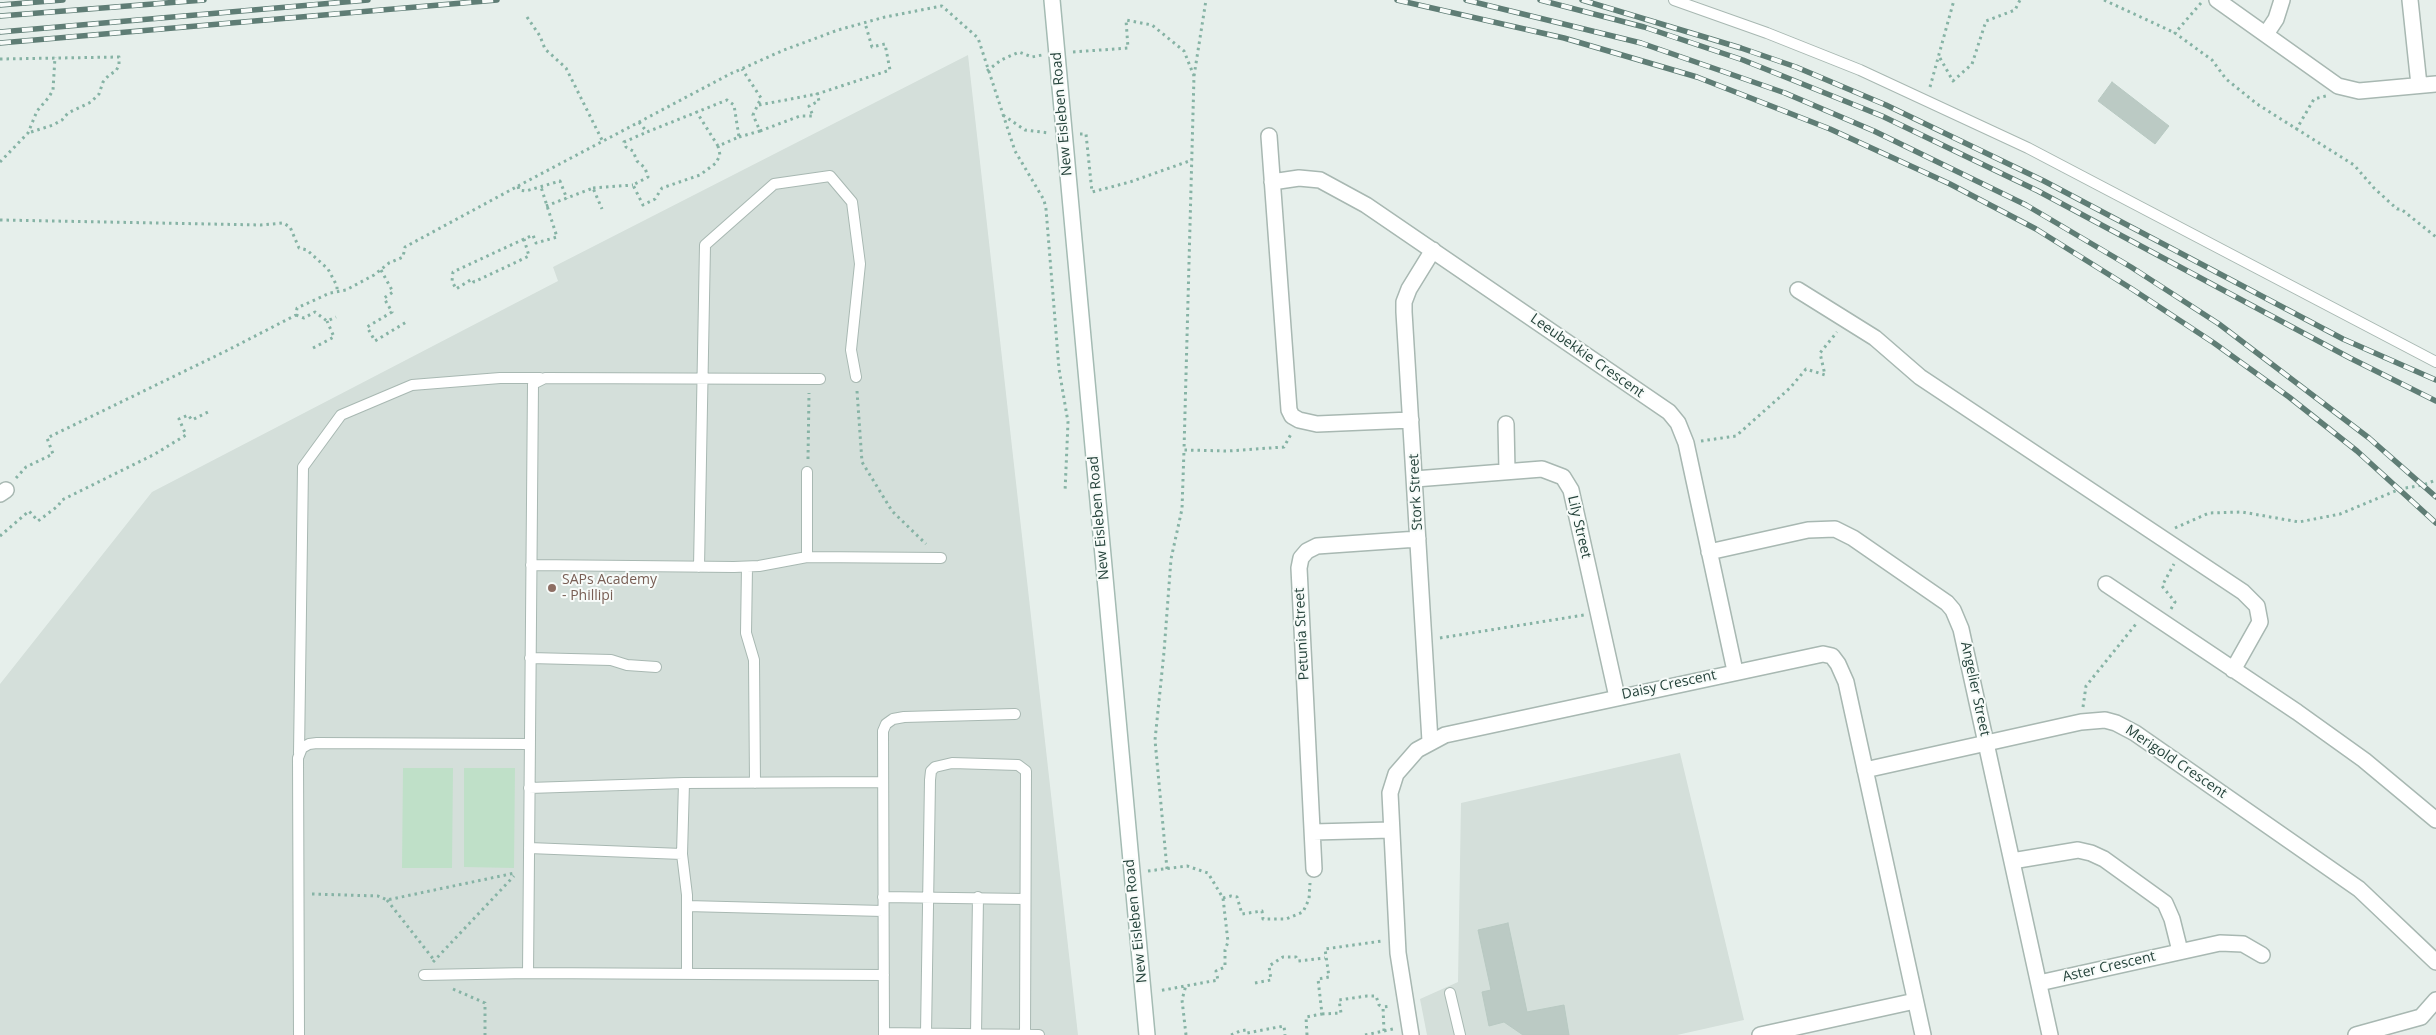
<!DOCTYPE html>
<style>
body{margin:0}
canvas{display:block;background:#e6efeb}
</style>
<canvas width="2436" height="1035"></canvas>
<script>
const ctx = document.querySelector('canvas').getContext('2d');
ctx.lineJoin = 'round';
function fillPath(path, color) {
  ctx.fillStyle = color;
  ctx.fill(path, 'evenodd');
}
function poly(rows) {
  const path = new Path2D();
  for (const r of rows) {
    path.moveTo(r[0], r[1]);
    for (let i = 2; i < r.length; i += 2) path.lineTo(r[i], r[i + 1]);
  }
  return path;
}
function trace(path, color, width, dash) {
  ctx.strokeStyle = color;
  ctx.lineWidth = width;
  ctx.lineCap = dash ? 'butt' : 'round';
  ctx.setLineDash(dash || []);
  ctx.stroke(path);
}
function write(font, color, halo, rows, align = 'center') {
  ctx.font = font + ' "Open Sans",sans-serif';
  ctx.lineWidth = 4;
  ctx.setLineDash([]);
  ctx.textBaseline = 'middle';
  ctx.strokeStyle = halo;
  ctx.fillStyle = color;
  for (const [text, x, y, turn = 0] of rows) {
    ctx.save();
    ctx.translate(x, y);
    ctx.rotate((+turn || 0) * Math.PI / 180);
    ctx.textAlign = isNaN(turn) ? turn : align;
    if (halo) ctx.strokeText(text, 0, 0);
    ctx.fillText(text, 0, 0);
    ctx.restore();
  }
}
const built = poly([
 [968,55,1078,1035,0,1035,0,684,152,492,558,281,553,267],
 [1680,753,1744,1020,1677,1035,1427,1035,1420,999,1458,982,1461,803]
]);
const green = poly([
 [403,768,453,768,452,868,402,868],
 [464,768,515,768,514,868,464,867]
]);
const building = poly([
 [2112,82,2169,126,2155,144,2098,101,2112,82],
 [1508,923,1527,1012,1564,1005,1569,1035,1523,1035,1504,1022,1489,1026,1482,992,1491,990,1478,930,1508,923]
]);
const path = poly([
 [2104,0,2175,33],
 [2201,3,2175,33,2212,60,2226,79,2257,104,2354,165,2374,188,2397,209,2401,209,2436,237],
 [527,17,540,36,545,49,566,68,602,140],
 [1073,52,1128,48,1126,20,1152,25,1184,51,1194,76,1184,450,1228,451,1284,447,1291,434],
 [1940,58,1953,81,1972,64,1986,21,2015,10,2020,0],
 [0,59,119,57,119,65,116,71,109,75,103,82,99,94,91,102,68,113,62,120,53,125,28,133],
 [987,71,1001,60,1019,52,1032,57,1042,55],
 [1194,76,1206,0],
 [1930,87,1954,0],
 [759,105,817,94],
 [696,111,718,146],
 [1003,115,1025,130,1049,133],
 [639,122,647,132,727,100,734,105,739,137,718,146,720,155,716,163,700,175,662,188,655,199,643,205,633,185,648,177,645,168,637,161,633,151,626,147,624,142,647,132],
 [2296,130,2314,99,2326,96],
 [760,131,800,116,813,116,809,106,819,101,817,94,890,70,885,44,872,47,865,23],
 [1080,134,1086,134,1092,192,1130,182,1192,160],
 [739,137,760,131,753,115,761,98,742,69],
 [0,162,28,133,37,111,49,97,53,90,55,57],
 [518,186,730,74,784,50,838,30,885,17,942,6,978,38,1015,151,1044,200,1046,209,1059,369,1068,422,1065,492],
 [593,188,633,185],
 [546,206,593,188,602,209],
 [0,220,261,225,283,223,290,227,299,248,307,250,328,269,337,286,337,292],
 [524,239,453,272,452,281,456,289,472,279,474,282,529,256,524,239,533,235,536,243,557,237,541,187],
 [381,270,393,292,384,298,392,312,367,327,375,341,408,321],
 [296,315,304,318,315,312,327,321,336,317],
 [313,348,334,337,327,321],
 [857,391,862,462,892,511,926,544],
 [1701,441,1736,436,1790,388,1806,369,1825,375,1820,353,1837,332],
 [808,459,809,393],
 [16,478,26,467,53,454,47,438,226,351,296,315,297,308,330,293,346,290,374,275,389,263,403,257,405,247,518,186,519,190,526,191,560,181,567,199],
 [2175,528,2209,513,2242,512,2299,522,2340,514,2400,489,2423,485,2436,480],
 [0,536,29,511,38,521,58,506,62,500,155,454,186,435,179,419,188,415,192,420,210,411],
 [2171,609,2175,602,2162,586,2174,564],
 [1440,638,1584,615],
 [2083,707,2086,686,2136,624],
 [1167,869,1155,740,1164,652,1171,559,1182,509,1184,450],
 [1148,871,1187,866,1208,873,1223,898,1228,942,1225,950,1225,967,1216,971,1218,980,1158,991],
 [312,894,378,896,387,900,515,873],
 [1223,898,1231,896,1237,897,1242,914,1262,911,1263,919,1286,919,1303,912,1309,899,1310,883],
 [387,900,434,960],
 [433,962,514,876],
 [1255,983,1271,980,1269,966,1283,957,1296,957,1298,961,1325,958],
 [453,989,485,1003,485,1035],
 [1322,1014,1341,1013,1339,1000,1367,996,1376,996,1379,1005,1383,1007],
 [1384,1031,1383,1007,1391,1006],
 [1186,1035,1182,1000,1186,985],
 [1231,1035,1240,1031,1246,1030,1247,1033,1284,1026,1285,1035],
 [1307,1035,1306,1017,1322,1014,1318,979,1329,977,1325,949,1382,941],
 [1365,1035,1393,1029]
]);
const service = poly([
 [1674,0,1767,33,1860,70,2028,148,2436,362],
 [807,472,807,557],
 [531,565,734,567,759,566,807,557,941,558],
 [699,567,705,245,774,184,830,176,852,202,860,264,851,350,856,377],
 [747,567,746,633,754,660,755,783],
 [530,658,611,660,627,665,656,667],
 [299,753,303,467,341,415,412,385,500,378,540,378],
 [684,783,682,854,687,895,687,974],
 [529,788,684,783,882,782],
 [529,848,682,854],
 [883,897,1025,899],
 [687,906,883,911],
 [528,973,533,384,545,378,820,379],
 [424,975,528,973,884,975],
 [1450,993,1460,1035],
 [884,1033,1039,1035],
 [926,1033,930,780,931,771,935,767,952,763,1018,765,1026,771,1025,1035],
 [976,1034,978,897],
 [299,1035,298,758,302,748,309,744,317,743,530,744],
 [884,1035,883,731,886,724,893,719,904,717,1015,714]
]);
const minor = poly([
 [2217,0,2338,86,2359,91,2436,84],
 [2410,0,2419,85],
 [2266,34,2276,19,2282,0],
 [1269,136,1289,410,1292,416,1299,420,1317,424,1411,420],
 [1272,182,1299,178,1320,180,1366,205,1669,412,1678,423,1686,443,1735,671],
 [1798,290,1875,338,1920,377,2243,592,2257,606,2260,622,2233,670],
 [1506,424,1507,471],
 [1415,479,1542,469,1563,477,1571,490,1617,697],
 [0,494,6,490],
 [1709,552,1808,530,1835,529,1853,538,1947,603,1953,610,1961,629,2050,1035],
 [2106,584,2297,712,2364,760,2436,820],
 [1430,741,1404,312,1404,302,1409,289,1433,250],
 [1865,770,2081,722,2105,720,2116,723,2135,733,2359,889,2436,962],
 [1313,832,1391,830],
 [2012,861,2078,850,2091,853,2104,859,2165,903,2172,919,2180,951],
 [1314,869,1299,568,1301,558,1307,551,1317,546,1418,539],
 [2039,983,2220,943,2243,944,2262,955],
 [1411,1035,1398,953,1390,793,1396,774,1417,750,1445,735,1823,654,1832,656,1838,664,1846,682,1923,1035],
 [1760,1035,1915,1001],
 [2356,1035,2421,1017,2436,1000]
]);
const secondary = poly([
 [1052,0,1147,1035]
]);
const rail = poly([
 [1397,0,1564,38,1697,77,1830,129,1950,184,2036,229,2132,289,2214,343,2289,397,2357,451,2436,523],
 [1466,0,1641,43,1785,93,1874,131,2026,205,2131,267,2219,324,2369,438,2436,497],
 [1540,0,1644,27,1743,60,1882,116,2038,191,2350,358,2436,401],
 [1582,0,1741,48,1796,67,1886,105,2044,181,2343,339,2436,380],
 [0,5,63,0],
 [0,16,204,0],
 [0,32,368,0],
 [0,43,497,0]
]);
const markers = [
 [552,588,5,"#8d6e63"]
];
const streetNames = [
 ["New Eisleben Road",1062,114,-95],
 ["Leeubekkie Crescent",1587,356,35],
 ["Stork Street",1416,492,-93],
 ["New Eisleben Road",1099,518,-95],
 ["Lily Street",1579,527,77],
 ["Petunia Street",1302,634,-93],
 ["Daisy Crescent",1669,685,-12],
 ["Angelier Street",1975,689,78],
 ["Merigold Crescent",2176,762,34],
 ["New Eisleben Road",1136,921,-96],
 ["Aster Crescent",2109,967,-13]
];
const educationNames = [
 ["SAPs Academy",562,580],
 ["- Phillipi",562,596]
];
fillPath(built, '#d4dfda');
fillPath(green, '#bfe0c8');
fillPath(building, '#bbcac4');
trace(building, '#b8c9c2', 1);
trace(service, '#a8b8b2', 12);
trace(minor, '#a8b8b2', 18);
trace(secondary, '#a4bbb3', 18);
trace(path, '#86b3a5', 3, [2.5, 4]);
trace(service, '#fff', 10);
trace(minor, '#fff', 15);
trace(secondary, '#fff', 15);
trace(rail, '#5f7d75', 5.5);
trace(rail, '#f7fbf9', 4, [11]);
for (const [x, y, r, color] of markers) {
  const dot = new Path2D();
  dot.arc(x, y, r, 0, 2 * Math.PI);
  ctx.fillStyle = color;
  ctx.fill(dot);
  trace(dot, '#f7fbf9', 2);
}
write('14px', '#24423a', '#f7fbf9', streetNames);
write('14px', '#785e54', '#f7fbf9', educationNames, 'left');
</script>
